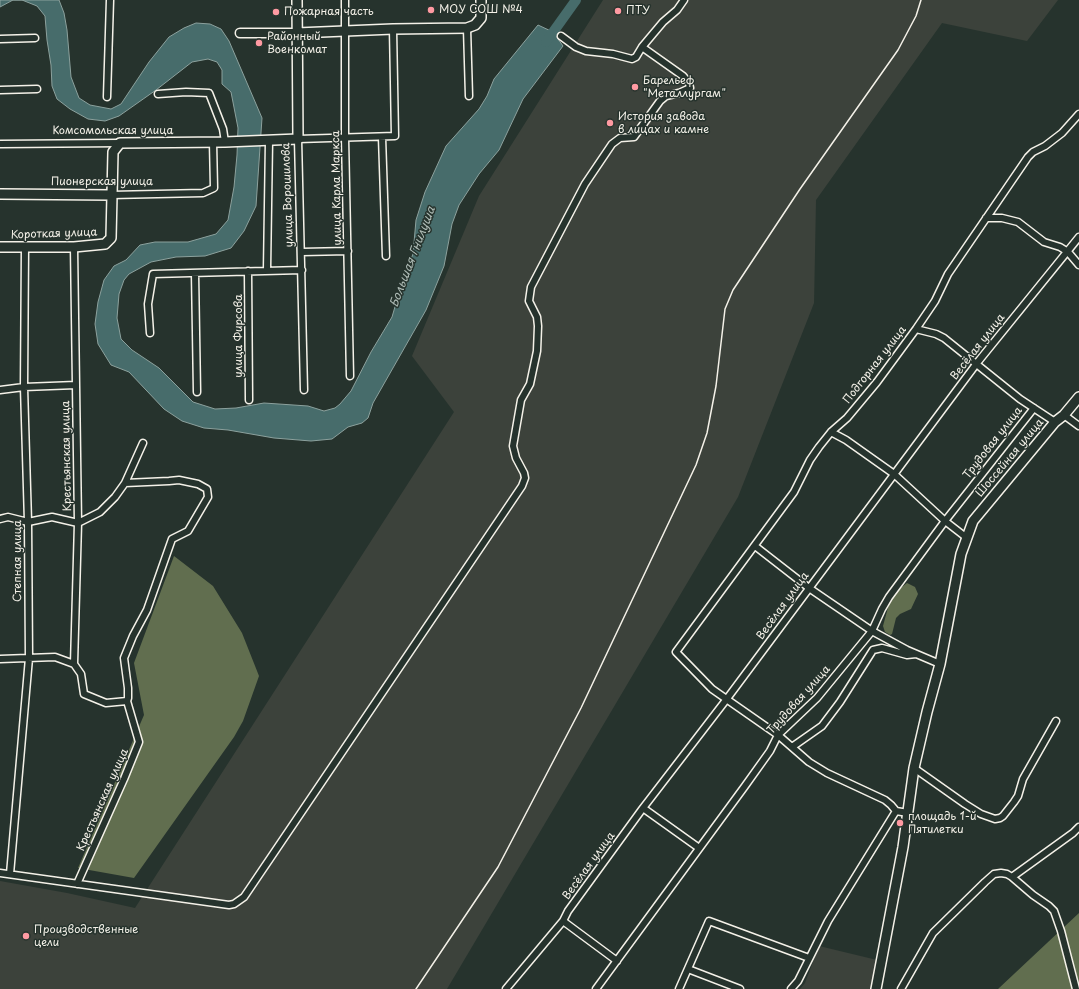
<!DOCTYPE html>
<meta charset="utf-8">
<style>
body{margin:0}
canvas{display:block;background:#26332d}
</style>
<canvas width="1079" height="989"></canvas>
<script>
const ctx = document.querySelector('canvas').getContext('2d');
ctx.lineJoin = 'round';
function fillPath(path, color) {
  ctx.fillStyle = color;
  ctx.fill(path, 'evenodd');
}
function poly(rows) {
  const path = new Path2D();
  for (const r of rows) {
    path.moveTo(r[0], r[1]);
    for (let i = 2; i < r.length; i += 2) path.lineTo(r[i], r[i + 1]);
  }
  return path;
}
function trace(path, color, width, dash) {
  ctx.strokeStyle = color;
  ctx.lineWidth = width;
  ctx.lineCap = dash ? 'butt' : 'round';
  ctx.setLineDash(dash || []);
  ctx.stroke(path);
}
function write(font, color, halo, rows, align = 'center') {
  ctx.font = font + ' "Playpen Sans",sans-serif';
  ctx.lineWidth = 3;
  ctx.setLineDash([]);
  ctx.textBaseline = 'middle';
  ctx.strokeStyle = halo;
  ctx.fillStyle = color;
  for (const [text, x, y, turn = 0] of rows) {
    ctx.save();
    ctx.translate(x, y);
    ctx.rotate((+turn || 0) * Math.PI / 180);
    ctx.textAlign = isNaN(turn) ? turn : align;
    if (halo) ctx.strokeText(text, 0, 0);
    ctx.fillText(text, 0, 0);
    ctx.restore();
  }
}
const built = poly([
 [603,0,1058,0,1027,41,942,23,816,200,814,303,738,497,447,989,0,989,0,881,67,893,135,908,454,412,412,356,479,196],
 [819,946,877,960,872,989,800,989,805,983]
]);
const green = poly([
 [174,556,213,586,242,633,259,676,243,721,234,737,134,878,78,868,144,715,134,663],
 [907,583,915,587,918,594,911,609,900,614,896,618,892,634,890,635,885,632,883,626,889,604,897,591],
 [1079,913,1079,989,998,989]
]);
const water = poly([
 [0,0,59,0,64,13,67,30,71,77,79,98,90,105,111,109,121,104,149,62,169,37,184,28,196,23,210,24,221,29,229,41,262,118,256,206,244,231,231,248,205,256,176,257,151,262,129,274,124,280,119,294,117,318,121,339,132,350,159,368,193,402,215,409,236,408,264,403,308,406,324,411,335,408,340,404,351,391,371,352,392,317,404,276,413,254,416,220,425,192,446,146,479,109,487,96,494,79,538,25,553,32,563,46,523,99,499,150,479,174,459,205,452,224,444,266,426,310,373,403,368,418,362,423,348,427,332,439,311,441,274,438,228,430,204,428,182,421,164,409,129,372,111,365,98,344,95,324,98,302,104,280,114,266,126,260,140,245,155,242,188,242,216,234,228,220,234,187,237,155,238,128,231,92,222,84,222,70,217,62,208,59,192,62,156,90,119,116,105,121,88,119,70,109,57,99,52,86,51,65,47,40,45,16,37,6,22,0,13,0,0,7,0,0]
]);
const river = poly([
 [546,42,576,0]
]);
const minor = poly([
 [345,0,345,138,350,376],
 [467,28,469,96],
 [561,36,576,47,586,51,613,54,632,59,636,57,642,47,663,22,677,10,684,0],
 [0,39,35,38],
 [0,90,37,89],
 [158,94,186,92,209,93,223,129,225,142],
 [107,97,110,0],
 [382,137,386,256],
 [0,144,120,143],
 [111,195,203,193,214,188,213,142],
 [986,218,1002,218,1018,222,1044,242,1060,247,1068,252,1079,265],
 [302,252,348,251],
 [267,270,269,141],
 [248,271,249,400],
 [195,273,197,392],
 [916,329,936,334,944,338,1020,399,1055,422],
 [150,333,148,304,153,274,302,270],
 [0,390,24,387,76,385],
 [304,390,298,139,395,136,393,29],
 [1064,415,1079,426],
 [831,432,846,440,894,474,945,521,967,538],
 [125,483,169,481,179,480,198,484,207,489,208,497,188,531,172,539,147,610,133,636,124,658,128,688,128,698,127,701],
 [0,519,8,517,28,522,52,517,78,523,100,512,115,497,125,483,143,443],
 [755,546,809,588,872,631,907,650,940,664],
 [0,659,55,657,74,664,81,674,84,694,106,703,127,701],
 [74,664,78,523,74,247],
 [792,747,822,726,840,702,873,650,882,648,907,655,916,654],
 [914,768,965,804,981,814,995,819,1000,818,1003,816,1014,802,1018,796,1023,779,1056,721],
 [643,808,699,848],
 [908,813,896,811,891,805,885,800,827,773,809,762,778,735,712,689,676,652,794,492,810,460,819,447,831,432,847,418,877,382,916,329,935,301,948,274,1028,157,1033,152,1045,146,1062,133,1079,114],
 [0,873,229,905,234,904,244,897,522,486,525,478,524,473,516,458,513,446,521,400,530,384,537,351,538,326,537,317,529,301,531,287,585,184,612,144,620,138,634,137,660,101,666,96,679,93,690,88,689,83,683,76,642,47],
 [10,874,29,658,28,522,24,387,25,247],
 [1012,877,1033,895,1049,906,1054,911,1061,931,1076,989],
 [77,884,124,779,139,742,127,701],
 [563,921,617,961],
 [688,969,740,989],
 [506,989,563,921,568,911,643,808,726,700,977,363,1079,237],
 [596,989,745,786,770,751,778,735,817,698,872,631,882,609,889,597,945,521,1034,408],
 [679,989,709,921,809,958],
 [791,989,798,981,828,921,896,811],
 [901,989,933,933,985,882,994,874,1001,873,1007,874,1012,877,1073,833,1079,827]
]);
const tertiary = poly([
 [240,33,297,33]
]);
const secondary = poly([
 [297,33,393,29,467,28,475,25,481,18,481,0],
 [0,194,111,195],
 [0,247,74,247,105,244,111,238,113,152,120,143,225,142,298,139,297,0],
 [876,989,903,847,914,768,927,712,940,664,961,554,973,521,1055,422,1064,415,1079,397]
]);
const rail = poly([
 [416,989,498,867,581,708,696,465,707,433,716,386,725,309,733,290,800,189,898,50,916,16,921,0]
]);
const markers = [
 [431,10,4,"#ff9aa2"],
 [618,11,4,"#ff9aa2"],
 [276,12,4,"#ff9aa2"],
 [259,43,4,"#ff9aa2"],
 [635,87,4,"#ff9aa2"],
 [610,123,4,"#ff9aa2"],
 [900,823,4,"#ff9aa2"],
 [26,936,4,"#ff9aa2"]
];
const poiNames = [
 ["МОУ СОШ №4",439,10],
 ["ПТУ",626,11],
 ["Пожарная часть",284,12],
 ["Районный",267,37],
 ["Военкомат",267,50],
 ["Барельеф",643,81],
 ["\"Металлургам\"",643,94],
 ["История завода",618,117],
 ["в лицах и камне",618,130],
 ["площадь 1-й",908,817],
 ["Пятилетки",908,830],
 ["Производственные",34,930],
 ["цели",34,943]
];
const streetNames = [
 ["Комсомольская улица",113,131],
 ["Пионерская улица",102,182],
 ["улица Карла Маркса",337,188,-91],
 ["улица Ворошилова",288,195,-92],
 ["Короткая улица",54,234,-2],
 ["улица Фирсова",239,336,-90],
 ["Весёлая улица",978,347,-52],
 ["Подгорная улица",875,365,-52],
 ["Трудовая улица",993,443,-52],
 ["Крестьянская улица",67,456,-91],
 ["Шоссейная улица",1010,458,-50],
 ["Степная улица",18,561,-90],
 ["Весёлая улица",783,606,-54],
 ["Трудовая улица",799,700,-48],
 ["Крестьянская улица",103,800,-66],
 ["Весёлая улица",589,866,-54]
];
const waterNames = [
 ["Большая Гнилуша",413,257,-69]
];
fillPath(built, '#3c423b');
fillPath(green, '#616e4f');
fillPath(water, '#476c6b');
trace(water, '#8ca19d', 1);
trace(river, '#476c6b', 10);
trace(minor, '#f4f1e8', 9);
trace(tertiary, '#f4f1e8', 11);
trace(secondary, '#f4f1e8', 12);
trace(minor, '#26332d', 6);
trace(tertiary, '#26332d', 8);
trace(secondary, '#26332d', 9);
trace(rail, '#f4f1e8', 1.5);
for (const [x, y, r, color] of markers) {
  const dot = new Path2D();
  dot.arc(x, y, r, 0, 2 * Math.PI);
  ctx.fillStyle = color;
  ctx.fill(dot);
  trace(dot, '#26332d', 1.5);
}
write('11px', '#f4f1e8', '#26332d', poiNames, 'left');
write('11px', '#f4f1e8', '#26332d', streetNames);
write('italic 12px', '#afbcb6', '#26332d', waterNames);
</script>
